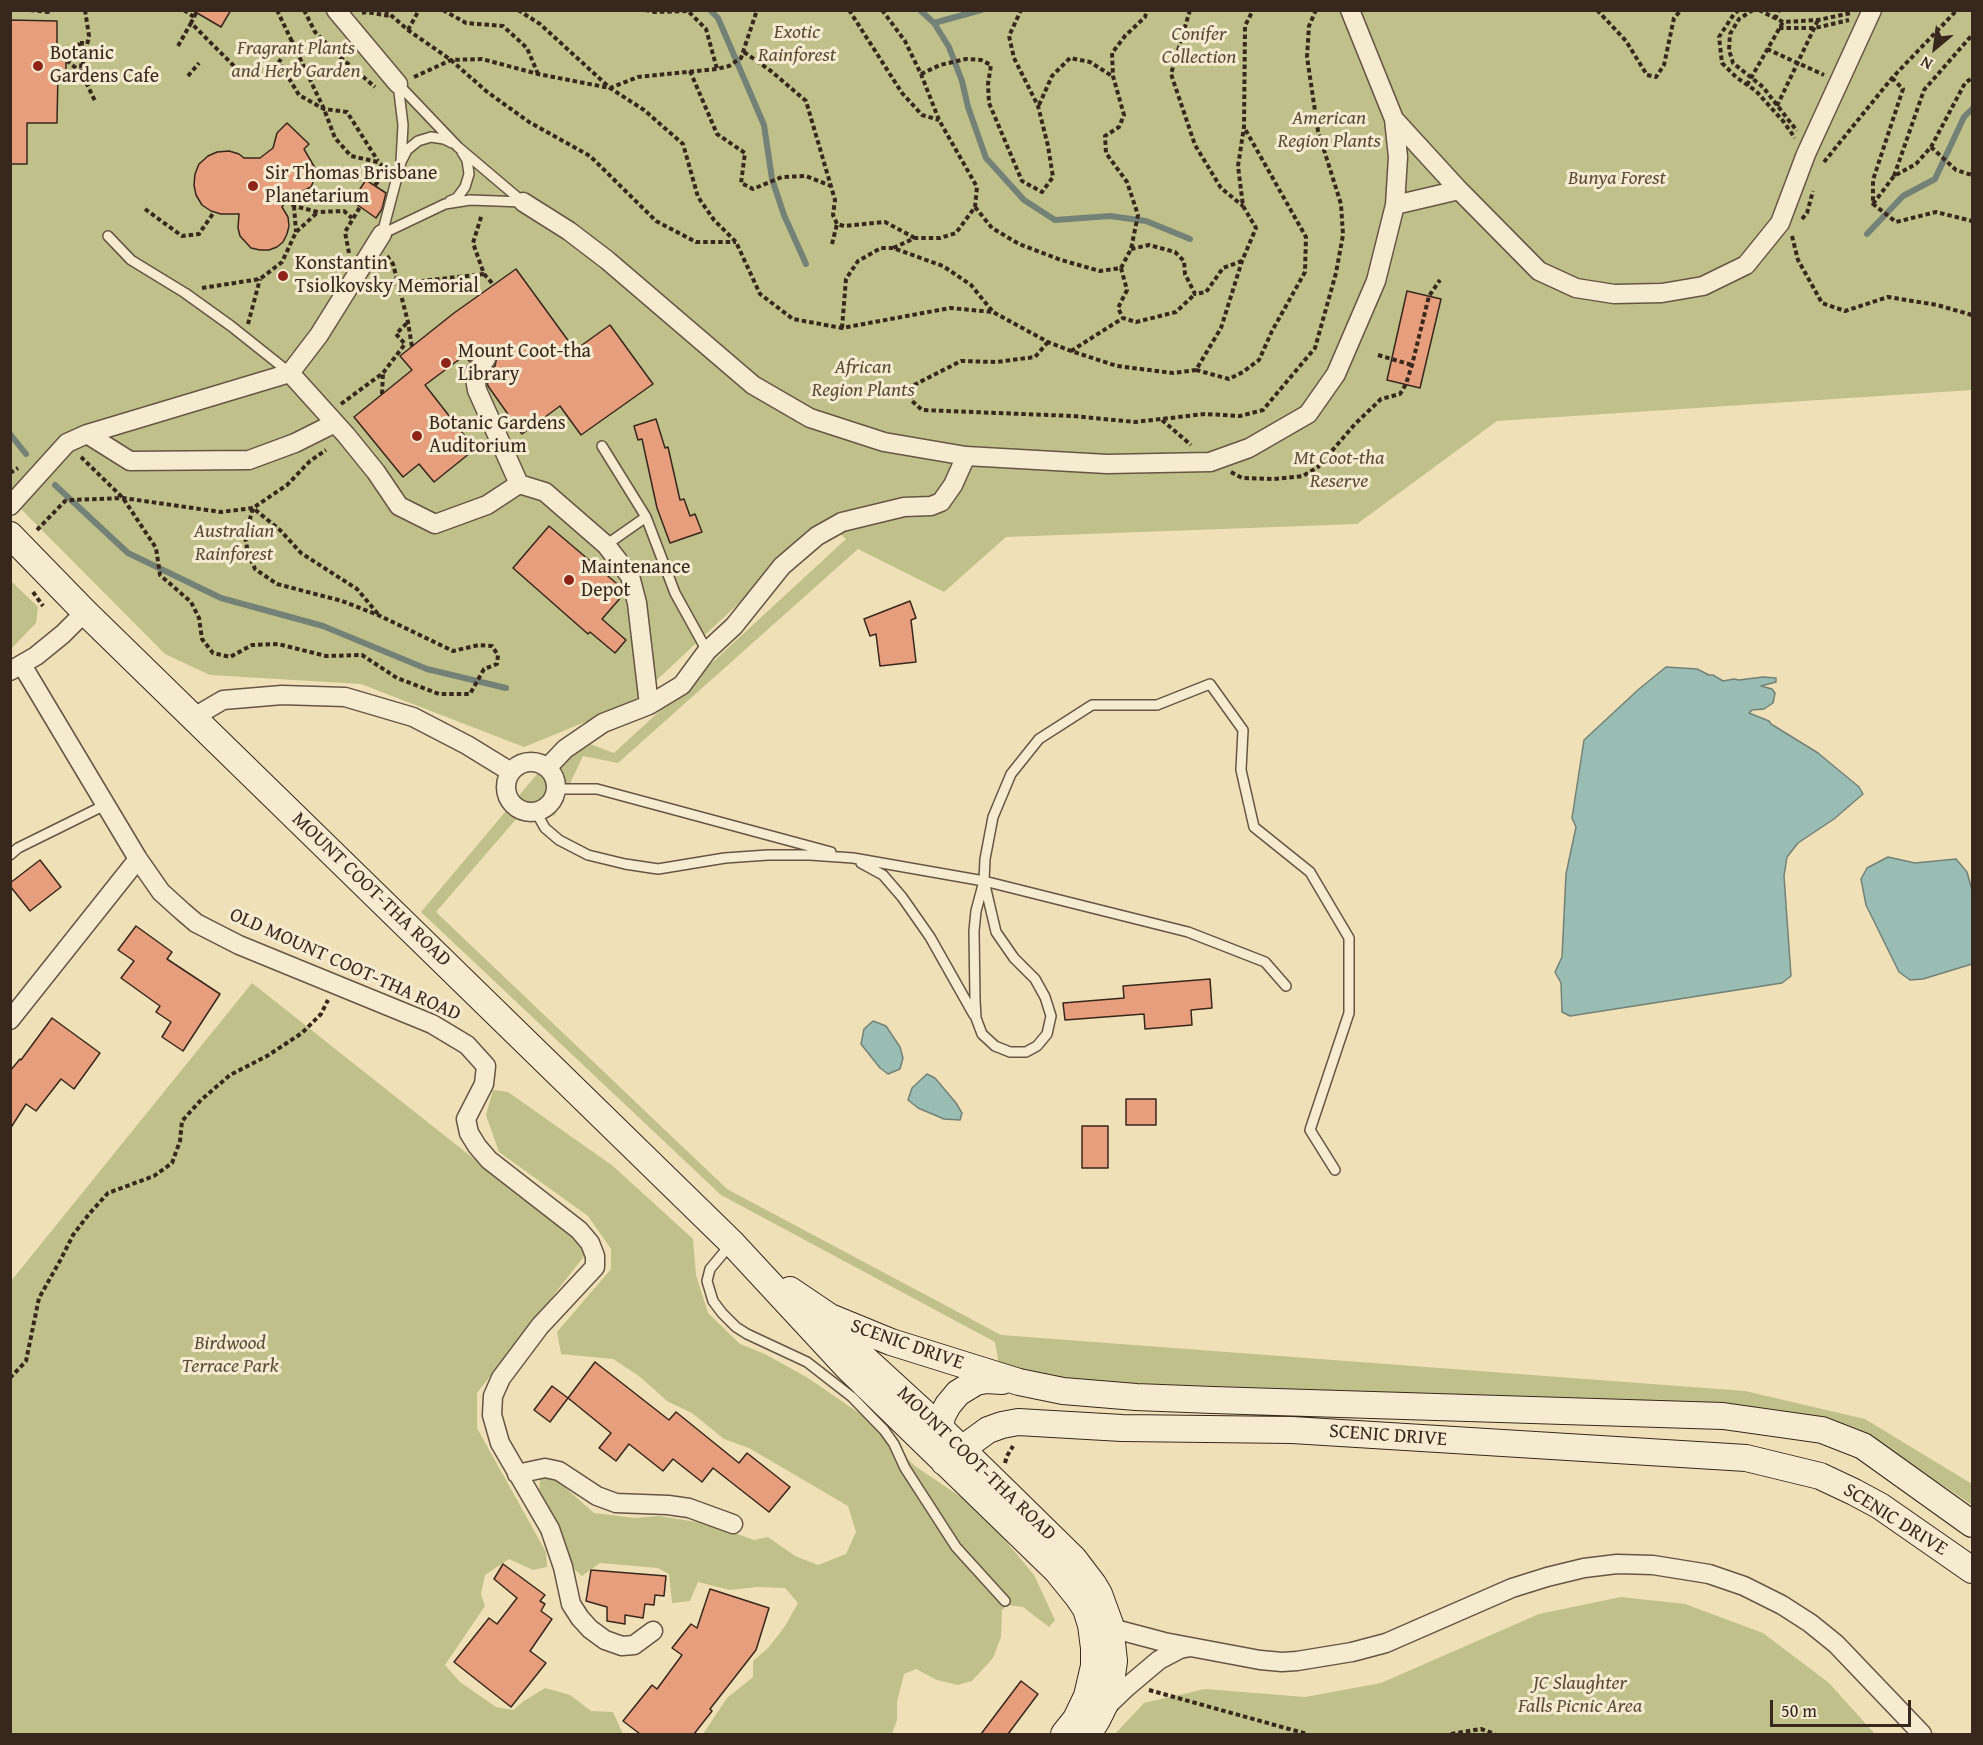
<!DOCTYPE html>
<style>
body{margin:0}
#map{position:relative;width:1983px;height:1745px;overflow:hidden;background:#f0e0b8;font-family:"Gentium Book Plus",serif}
canvas{display:block}
.frame{position:absolute;inset:0;border:12px solid #38271d;pointer-events:none}
.north{position:absolute;left:1905px;top:18px;width:60px;height:60px;-webkit-text-stroke:4px #f5ebd1;paint-order:stroke;rotate:209deg;font-size:16px;font-weight:700;line-height:24px;text-align:center;color:#38271d}
.north::after{content:'';display:block;margin:auto;width:21px;height:27px;background:#38271d;clip-path:polygon(50% 0,100% 100%,50% 72%,0 100%)}
.scale{position:absolute;left:1770px;top:1700px;width:141px;height:27px;box-sizing:border-box;border:3px solid #38271d;border-top:0;padding-left:8px;font-size:18px;line-height:21px;white-space:nowrap;color:#38271d;-webkit-text-stroke:4px #f5ebd1;paint-order:stroke}
</style>
<div id="map">
<canvas width="1983" height="1745"></canvas>
<div class="frame"></div>
<div class="north">N</div>
<div class="scale">50 m</div>
</div>
<script>
const ctx = document.querySelector('canvas').getContext('2d');
ctx.lineJoin = 'round';
function fillPath(path, color) {
  ctx.fillStyle = color;
  ctx.fill(path, 'evenodd');
}
function poly(rows) {
  const path = new Path2D();
  for (const r of rows) {
    if (r.length === 3) {
      path.moveTo(r[0] + r[2], r[1]);
      path.arc(r[0], r[1], r[2], 0, 2 * Math.PI);
      continue;
    }
    path.moveTo(r[0], r[1]);
    for (let i = 2; i < r.length; i += 2) path.lineTo(r[i], r[i + 1]);
  }
  return path;
}
function trace(path, color, width, dash) {
  ctx.strokeStyle = color;
  ctx.lineWidth = width;
  ctx.lineCap = dash ? 'butt' : 'round';
  ctx.setLineDash(dash || []);
  ctx.stroke(path);
}
function write(font, color, halo, rows, align = 'center') {
  ctx.font = font + ' "Gentium Book Plus",serif';
  ctx.lineWidth = 6;
  ctx.setLineDash([]);
  ctx.textBaseline = 'middle';
  ctx.strokeStyle = halo;
  ctx.fillStyle = color;
  for (const [text, x, y, turn = 0] of rows) {
    ctx.save();
    ctx.translate(x, y);
    ctx.rotate((+turn || 0) * Math.PI / 180);
    ctx.textAlign = isNaN(turn) ? turn : align;
    if (halo) ctx.strokeText(text, 0, 0);
    ctx.fillText(text, 0, 0);
    ctx.restore();
  }
}
const green = poly([
 [10,11,1972,11,1972,390,1497,421,1357,524,1006,537,944,592,858,549,618,763,583,756,555,815,539,821,517,818,436,912,727,1189,1001,1335,1745,1391,1865,1419,1972,1484,1972,1505,1872,1438,1808,1415,1764,1409,1709,1403,1123,1383,1059,1379,999,1365,995,1342,721,1195,421,912,569,736,614,753,846,539,826,522,632,703,524,747,361,684,210,675,165,654,11,499],
 [10,580,38,607,36,623,11,649],
 [252,983,589,1250,477,1393,477,1428,546,1552,547,1567,533,1570,509,1559,485,1575,481,1594,485,1606,445,1665,460,1682,496,1707,513,1710,524,1701,545,1688,570,1695,591,1711,613,1712,623,1734,11,1734,11,1281],
 [493,1090,508,1092,613,1166,693,1239,696,1275,708,1313,740,1344,765,1354,808,1378,859,1413,915,1466,980,1510,1034,1575,1055,1620,1049,1627,1023,1607,1008,1605,1002,1610,1001,1637,993,1658,972,1681,958,1685,937,1680,916,1669,904,1674,897,1702,897,1720,892,1734,703,1734,727,1698,753,1677,753,1661,769,1647,785,1626,798,1603,785,1588,757,1587,730,1590,698,1582,690,1601,672,1603,669,1574,658,1568,600,1563,582,1576,574,1569,560,1536,539,1499,540,1479,552,1476,594,1513,635,1518,659,1516,709,1524,754,1540,768,1537,795,1556,818,1565,846,1554,856,1532,848,1506,749,1448,724,1439,692,1413,667,1401,639,1376,613,1359,561,1354,557,1332,611,1269,611,1249,588,1216,499,1152,486,1115],
 [1621,1597,1685,1604,1763,1633,1829,1683,1875,1734,1115,1734,1144,1703,1205,1689,1305,1697,1381,1683,1539,1614]
]);
const water = poly([
 [1666,667,1697,669,1709,675,1713,675,1723,681,1734,679,1739,680,1763,677,1776,678,1776,682,1761,686,1772,689,1775,693,1773,703,1764,709,1752,710,1749,713,1769,721,1771,724,1818,753,1859,787,1863,794,1834,819,1798,843,1787,857,1784,876,1791,976,1782,983,1570,1016,1562,1012,1561,983,1555,972,1562,957,1566,874,1576,827,1572,818,1584,740,1639,689,1666,667],
 [1888,857,1915,863,1956,859,1967,872,1972,890,1972,964,1923,979,1910,980,1899,972,1866,905,1861,879,1867,868,1888,857],
 [873,1021,886,1026,900,1047,903,1058,900,1069,888,1074,880,1068,861,1044,864,1029,873,1021],
 [927,1074,935,1078,956,1103,962,1113,960,1120,944,1119,918,1108,908,1100,912,1088,927,1074]
]);
const stream = poly([
 [710,10,718,18,764,125,772,179,784,215,806,264],
 [920,10,934,23,949,47,962,81,968,107,986,158,1024,200,1055,220,1110,216,1146,221,1190,239],
 [934,23,981,10],
 [1867,234,1903,196,1935,179,1964,117,1972,109],
 [10,434,26,454],
 [55,485,128,553,221,598,323,626,427,669,506,688]
]);
const building = poly([
 [192,10,231,10,221,27,192,10],
 [10,20,57,21,57,49,66,49,66,72,58,72,57,123,27,123,27,164,10,164,10,20],
 [287,123,309,144,304,149,315,168,316,175,311,187,299,193,291,193,282,207,288,217,289,226,287,234,283,242,277,247,269,250,260,250,251,248,240,236,238,228,239,214,221,214,211,211,202,205,196,195,194,185,195,174,199,164,208,156,217,152,229,151,239,154,244,158,260,158,273,148,277,133,287,123],
 [366,180,386,193,382,209,376,218,352,201,366,180],
 [516,269,575,350,610,325,653,384,581,435,560,406,522,434,488,386,486,376,495,366,497,356,494,351,489,348,482,349,469,361,465,355,425,385,475,449,434,482,419,464,403,477,354,417,412,370,400,356,454,313,516,269],
 [1407,291,1441,299,1420,388,1387,380,1407,291],
 [656,419,665,448,668,447,680,500,684,499,690,516,695,514,702,532,670,543,657,508,642,439,638,440,634,426,656,419],
 [549,526,622,588,623,595,602,619,626,640,615,653,590,632,588,634,513,568,549,526],
 [910,601,916,618,911,620,916,662,880,666,876,634,870,636,864,619,910,601],
 [40,860,61,887,30,911,10,886,10,883,40,860],
 [136,926,172,952,167,959,220,994,183,1051,162,1037,171,1022,156,1012,160,1006,121,978,134,961,118,950,136,926],
 [1210,979,1212,1008,1191,1010,1192,1025,1145,1029,1144,1014,1065,1020,1063,1003,1124,998,1123,986,1210,979],
 [52,1018,100,1053,74,1089,61,1079,36,1111,26,1104,10,1129,10,1071,20,1059,21,1060,52,1018],
 [1126,1099,1156,1099,1156,1125,1126,1125,1126,1099],
 [1082,1126,1108,1126,1108,1168,1082,1168,1082,1126],
 [595,1362,669,1420,676,1412,739,1463,747,1453,790,1487,769,1512,713,1468,702,1482,673,1459,663,1471,629,1444,616,1461,599,1448,611,1433,568,1398,595,1362],
 [552,1386,568,1398,550,1422,534,1410,552,1386],
 [503,1564,545,1595,540,1601,545,1604,541,1611,552,1619,530,1651,546,1663,511,1707,454,1662,489,1618,497,1624,517,1598,494,1579,503,1564],
 [591,1570,666,1576,664,1596,655,1595,654,1605,645,1604,643,1618,625,1615,625,1624,607,1621,607,1607,586,1601,591,1570],
 [710,1589,769,1608,756,1650,710,1709,712,1711,694,1734,640,1734,623,1721,652,1685,657,1689,682,1655,672,1648,691,1624,697,1628,710,1589],
 [1021,1681,1038,1694,1008,1734,981,1734,1021,1681]
]);
const path = poly([
 [30,10,48,12,53,10],
 [85,10,89,36,81,72,95,101],
 [184,10,194,17],
 [277,10,324,109,335,138,351,156,378,162,387,170],
 [304,10,315,32,340,57,375,87],
 [385,10,408,30,451,60,486,91,529,122,590,156,656,221,696,242,736,242],
 [443,10,466,23,503,26,527,48,538,74],
 [518,10,540,24,610,88,644,110,683,144,698,197,714,220,736,242,760,294,793,319,842,328,950,308,993,312,1048,342,1071,351,1117,366,1173,373,1196,370,1221,328,1242,261,1256,228,1243,206,1238,166,1244,127,1245,26,1253,10],
 [645,10,655,12,688,11,706,29,717,69],
 [849,10,902,93,922,115,939,120],
 [882,10,905,41,921,74,939,120,977,187,975,207,956,233,940,238,915,238,893,248],
 [1190,10,1171,74,1195,145,1221,188,1243,206],
 [1597,10,1626,41,1647,75,1656,77,1664,65,1674,18,1681,10],
 [1739,10,1734,14,1719,37,1722,63,1736,77,1756,91,1783,121,1795,138],
 [1753,10,1739,19,1730,34,1729,50,1733,63,1763,87,1797,131],
 [1759,10,1783,22,1818,20,1851,13],
 [196,13,191,23,237,69,238,79],
 [362,13,366,12,390,16],
 [1775,19,1779,10],
 [1779,28,1815,28,1849,20],
 [408,30,419,10],
 [293,40,279,62,299,95,324,109,347,112,378,161],
 [82,41,81,72,66,60,82,41],
 [178,46,191,23],
 [1767,49,1824,75],
 [744,52,771,71,806,101,835,200,833,215,837,224,844,226,885,222,915,238],
 [690,71,717,134,745,153,741,183,753,189,782,177,806,176,831,186],
 [921,74,940,65,966,59,981,60,991,65,988,84,989,103,1022,181,1042,192,1053,177,1048,146,1038,106,1014,58,1009,36,1021,10],
 [188,76,199,63],
 [414,77,451,60,482,59,538,74,610,88,638,77,717,69,729,66,741,58,757,10],
 [1892,78,1903,89,1873,180,1873,204,1896,222,1936,212,1972,221],
 [1747,85,1783,22],
 [1039,105,1052,76,1070,58,1090,62,1112,76],
 [1777,106,1818,20],
 [1931,147,1956,170,1972,175],
 [1824,162,1892,78,1957,10],
 [1894,176,1924,90,1972,35],
 [375,185,382,177],
 [286,200,294,206,318,212,344,211,352,218],
 [1873,204,1894,176,1916,164,1931,147,1965,83,1972,78],
 [294,206,296,232],
 [975,207,992,228,1019,244,1061,260,1100,271,1121,268,1131,249,1138,215,1127,182,1106,153,1105,136,1119,127,1124,115,1113,76,1112,53,1125,36,1145,17,1147,10],
 [145,209,182,236,199,234,214,212],
 [1802,219,1807,213,1813,191],
 [1792,236,1798,260,1822,303,1845,311,1888,297,1937,305,1972,315],
 [832,244,837,224],
 [1131,249,1149,245,1175,252,1184,261,1185,274,1195,294,1206,292,1223,268,1242,261],
 [349,253,345,232,360,207],
 [387,256,393,264,408,322,412,347],
 [1121,268,1127,290,1118,308,1123,318,1136,322,1176,312,1195,294],
 [484,274,492,283],
 [368,287,484,274,473,243,482,214],
 [202,288,260,279,282,262,296,232,318,212],
 [248,324,260,279],
 [842,328,846,279,858,261,881,248,893,248,943,266,971,285,993,312],
 [1048,342,1035,357,996,362,961,361,912,386,911,400,922,410,1073,416,1135,422,1205,414,1240,416,1263,410,1315,348,1336,273,1343,235,1341,204,1318,131,1307,57,1309,26,1316,10],
 [1071,351,1123,318],
 [1378,355,1412,365],
 [1196,370,1229,379,1243,372,1259,360,1272,331,1305,272,1306,237,1245,129],
 [382,394,383,373],
 [341,404,383,373,405,344,396,334,408,322],
 [1162,420,1191,445],
 [81,457,123,498,156,548,160,575,191,602,199,618,202,639,213,653,230,657,252,645,278,644,326,656,362,655,397,678,439,694,470,694,484,669,497,664,498,655,492,646,479,645,453,651,378,615,342,601,277,584,255,569,248,553,245,537,253,508,287,485,310,461,326,450],
 [1231,472,1242,478,1274,479,1303,476,1318,467,1355,424,1381,399,1400,394,1406,384,1412,365,1429,296,1440,280],
 [10,473,18,468],
 [37,530,65,501,72,500,123,498,221,512,253,508,280,530,301,553,357,589,378,614],
 [33,592,43,606],
 [10,1378,26,1361,39,1298,61,1259,73,1235,89,1214,108,1193,154,1176,172,1163,180,1141,182,1121,201,1100,230,1075,267,1056,302,1033,321,1014,328,1000],
 [1005,1463,1007,1456,1013,1446],
 [1149,1690,1307,1734],
 [1451,1734,1481,1729,1495,1734]
]);
const lane = poly([
 [398,84,458,147,523,202],
 [402,160,407,150,418,141,431,137,444,139,452,143],
 [450,201,457,198,465,187,469,174,467,160,462,152],
 [382,234,401,162,403,125,398,84],
 [382,234,445,204,470,200,523,202],
 [108,236,131,260,185,293,231,326,290,373],
 [602,446,646,517,675,593,707,651],
 [606,545,646,517],
 [557,789,597,789,831,852],
 [536,812,545,828,559,840,588,855,625,864,658,869,725,858,768,855,810,855,853,858,984,881,1188,932,1265,962,1286,986],
 [10,855,18,848,105,805],
 [861,863,883,875,902,897,930,937,974,1015],
 [984,881,996,932,1014,958,1035,979,1045,997,1051,1016,1047,1034,1037,1046,1026,1052,1010,1052,995,1046,982,1034,976,1018,975,1000,974,931,976,911,984,881,985,859,993,817,1011,774,1039,739,1092,705,1157,705,1210,684,1243,730,1241,770,1254,827,1310,872,1349,938,1349,1013,1310,1130,1335,1170],
 [730,1245,710,1269,707,1281,713,1301,722,1313,736,1327,747,1334,807,1362,852,1397,884,1430,894,1444,905,1468,956,1547,1005,1601]
]);
const street = poly([
 [336,10,398,84],
 [1394,119,1459,190,1395,205],
 [1459,190,1539,271,1576,288,1614,294,1662,293,1703,286,1746,265,1780,223,1806,154,1872,10],
 [523,202,569,231,607,260,753,385,810,418,884,442,966,456,1107,464,1210,462,1249,448,1308,414,1336,374,1376,281,1395,205,1398,157,1394,119,1350,10],
 [486,359,474,373,477,390,519,484],
 [290,373,346,435,376,472,399,506,435,524,487,505,519,484,545,492,606,545,630,576,637,603,649,705],
 [87,434,130,461,249,460,295,443,335,423],
 [10,506,67,443,87,434,290,373,319,335,382,234],
 [22,665,138,859,161,892,182,911,196,923,239,945,432,1024,467,1045,486,1066,484,1084,466,1119,469,1133,477,1146,489,1160,579,1230,590,1243,595,1256,595,1267,540,1326,501,1378,493,1396,492,1415,500,1443,550,1529,563,1567,571,1604,580,1618,590,1629,605,1640,622,1646,634,1645,653,1631],
 [10,671,36,656,63,634,85,612],
 [194,717,223,700,282,695,345,697,413,717,467,745,511,772],
 [531,787,25],
 [547,768,565,749,603,723,649,705,682,685,707,651,734,626,782,566,817,536,842,522,904,507,931,506,941,502,953,485,966,456],
 [10,1020,138,859],
 [517,1474,545,1468,559,1471,597,1496,616,1503,668,1505,689,1508,733,1524],
 [1111,1628,1164,1642,1260,1660,1282,1662,1297,1661,1352,1652,1386,1643,1512,1588,1547,1577,1584,1568,1617,1564,1653,1565,1709,1574,1744,1586,1782,1605,1810,1623,1836,1644,1922,1734],
 [1104,1709,1127,1687,1159,1660,1180,1649,1190,1647]
]);
const secondary = poly([
 [10,535,85,612,732,1243,847,1367,1057,1571,1078,1597,1086,1609,1091,1625,1094,1648,1094,1666,1087,1696,1076,1719,1064,1734],
 [790,1290,830,1317,891,1342,1019,1382,1063,1391,1136,1397,1213,1400,1723,1416,1822,1430,1863,1446,1972,1524],
 [826,1323,934,1422,1018,1504,1074,1559,1093,1584,1099,1594,1110,1624,1114,1661,1111,1683,1106,1702,1097,1720,1088,1734],
 [940,1442,940,1431,942,1416,948,1405,958,1393,976,1382,986,1380,1002,1381],
 [944,1462,988,1430,1002,1425,1018,1422,1122,1428,1292,1430,1746,1458,1820,1476,1854,1492,1880,1506,1972,1570]
]);
const markers = [
 [38,66,6,"#8f2418"],
 [253,186,6,"#8f2418"],
 [283,276,6,"#8f2418"],
 [446,363,6,"#8f2418"],
 [417,436,6,"#8f2418"],
 [569,580,6,"#8f2418"]
];
const parkNames = [
 ["Exotic",797,33],
 ["Rainforest",797,56],
 ["Conifer",1199,35],
 ["Collection",1199,58],
 ["Fragrant Plants",296,49],
 ["and Herb Garden",296,72],
 ["American",1329,119],
 ["Region Plants",1329,142],
 ["Bunya Forest",1617,179],
 ["African",863,368],
 ["Region Plants",863,391],
 ["Mt Coot-tha",1339,459],
 ["Reserve",1339,482],
 ["Australian",234,532],
 ["Rainforest",234,555],
 ["Birdwood",230,1344],
 ["Terrace Park",230,1367],
 ["JC Slaughter",1580,1684],
 ["Falls Picnic Area",1580,1707]
];
const poiNames = [
 ["Botanic",50,54],
 ["Gardens Cafe",50,77],
 ["Sir Thomas Brisbane",265,174],
 ["Planetarium",265,197],
 ["Konstantin",295,264],
 ["Tsiolkovsky Memorial",295,287],
 ["Mount Coot-tha",458,352],
 ["Library",458,375],
 ["Botanic Gardens",429,424],
 ["Auditorium",429,447],
 ["Maintenance",581,568],
 ["Depot",581,591]
];
const streetNames = [
 ["MOUNT COOT-THA ROAD",371,890,44],
 ["OLD MOUNT COOT-THA ROAD",345,965,24],
 ["SCENIC DRIVE",907,1345,19],
 ["SCENIC DRIVE",1388,1436,4],
 ["MOUNT COOT-THA ROAD",976,1464,44],
 ["SCENIC DRIVE",1895,1520,32]
];
fillPath(green, '#c0c08a');
fillPath(water, '#9abdb3');
trace(water, '#738177', 1.5);
trace(stream, '#738177', 6);
fillPath(building, '#e69e7c');
trace(building, '#38271d', 1.5);
trace(lane, '#654', 12);
trace(street, '#654', 21);
trace(secondary, '#38271d', 28);
trace(path, '#38271d', 4, [4.5, 3]);
trace(lane, '#f5ebd1', 9);
trace(street, '#f5ebd1', 18);
trace(secondary, '#f5ebd1', 26);
for (const [x, y, r, color] of markers) {
  const dot = new Path2D();
  dot.arc(x, y, r, 0, 2 * Math.PI);
  ctx.fillStyle = color;
  ctx.fill(dot);
  trace(dot, '#f5ebd1', 2);
}
write('italic 20px', '#5a4d38', '#f5ebd1', parkNames);
write('20px', '#38271d', '#f5ebd1', poiNames, 'left');
write('20px', '#38271d', '#f5ebd1', streetNames);
</script>
